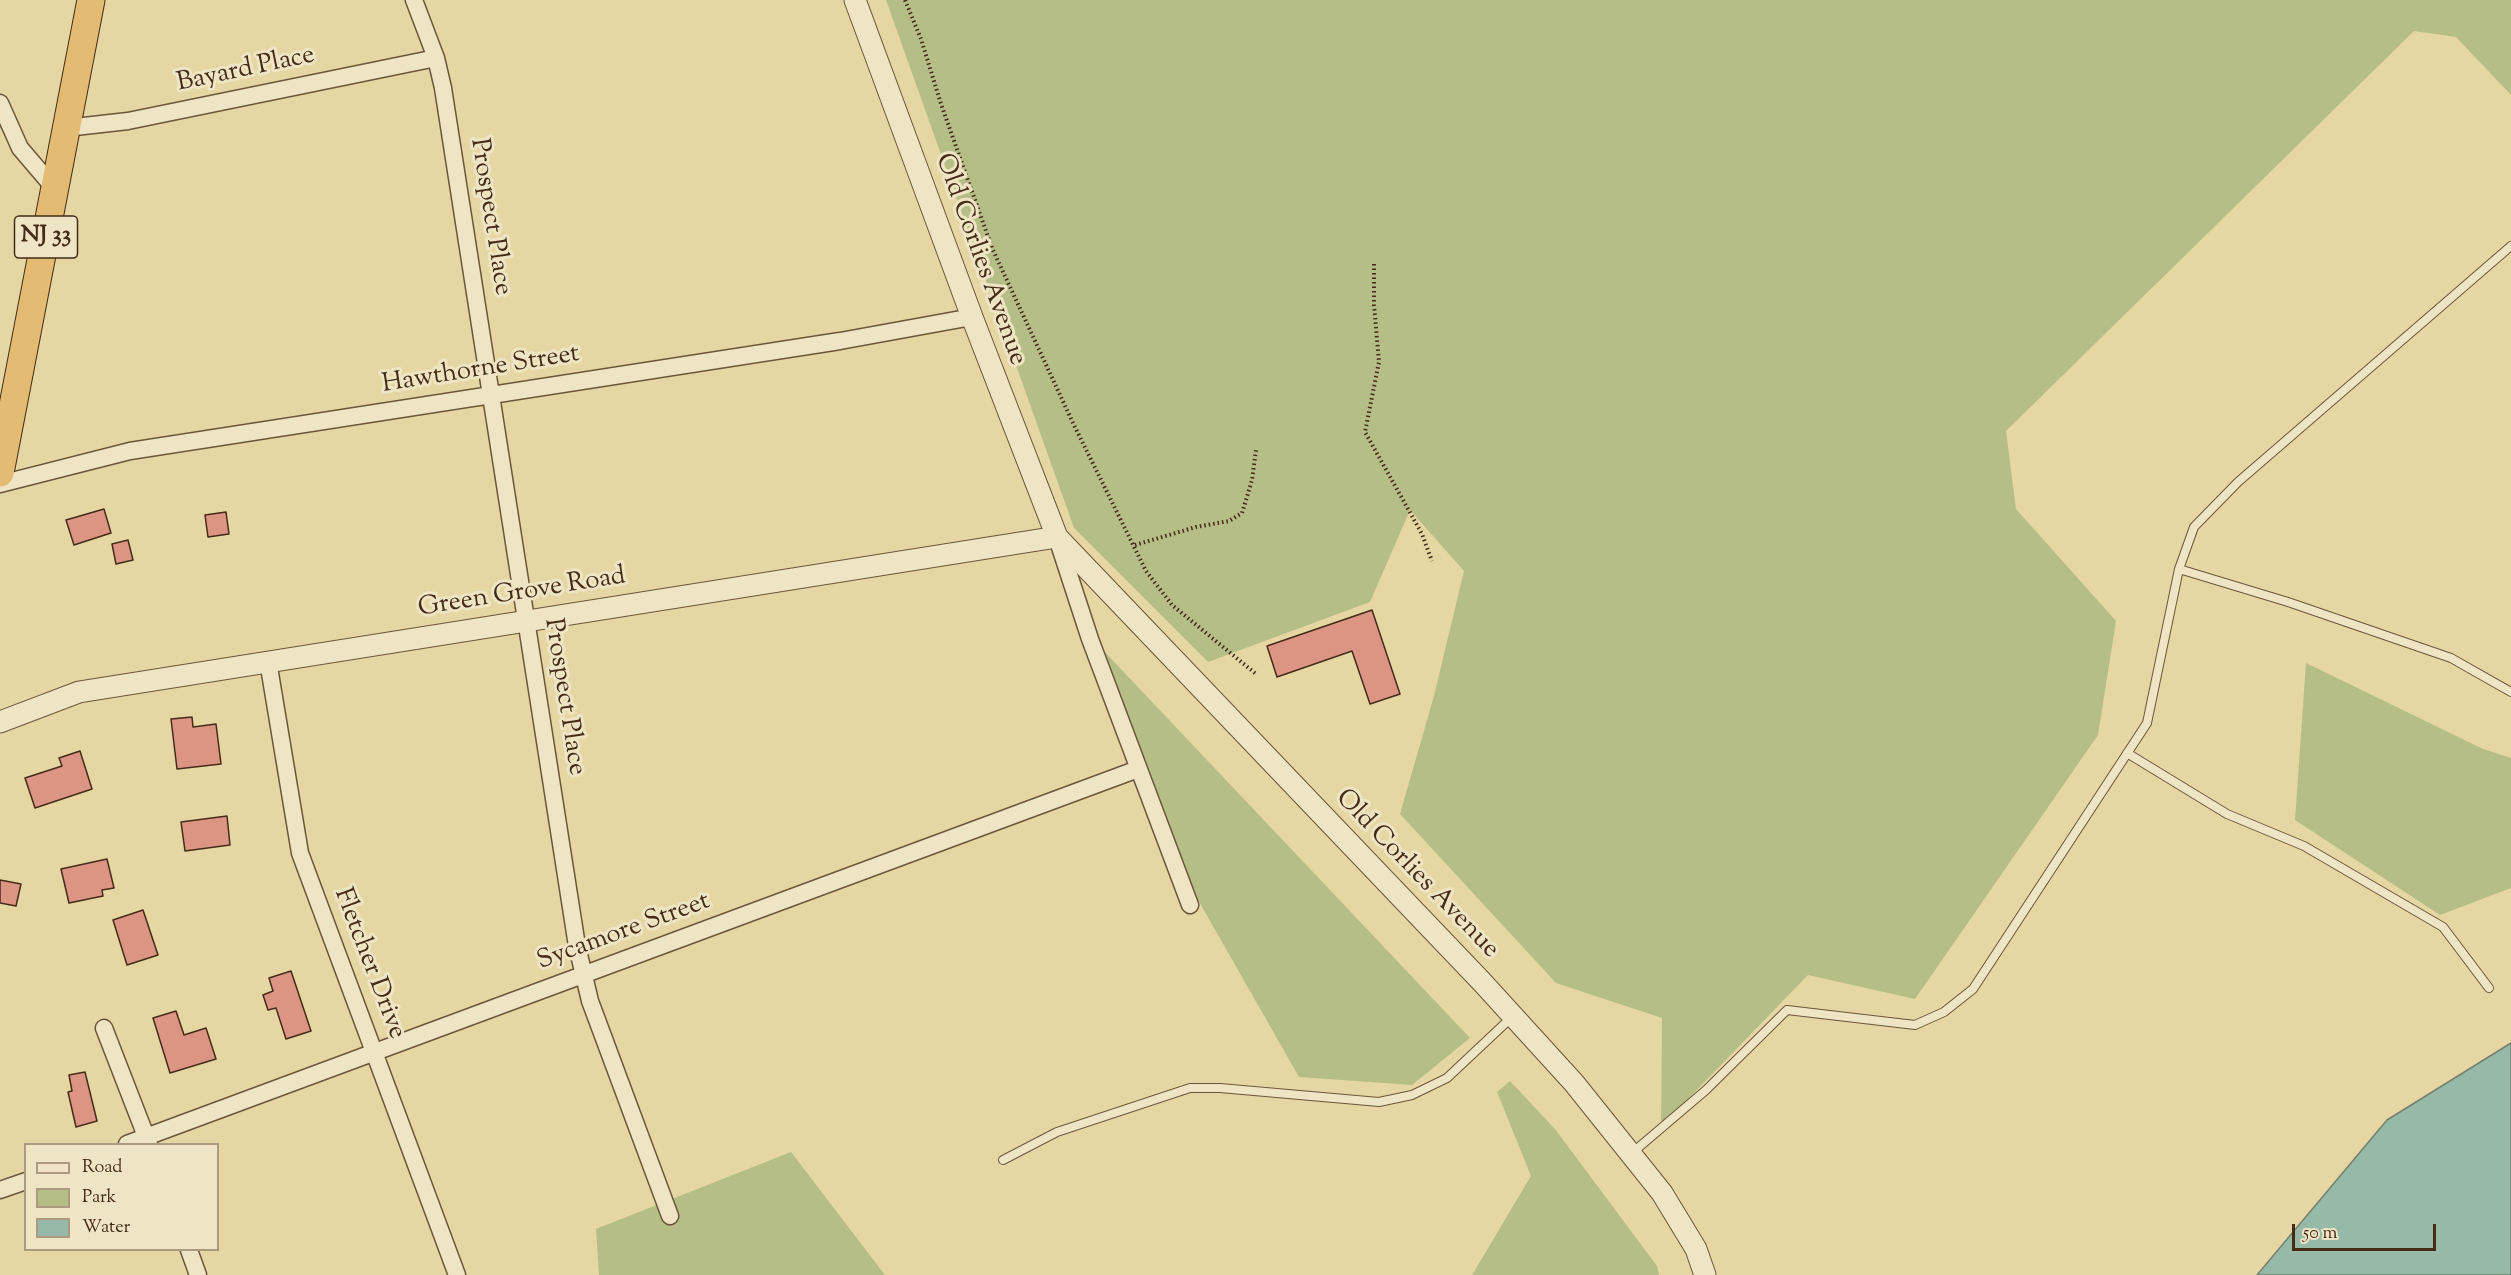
<!DOCTYPE html>
<style>
body{margin:0}
#map{position:relative;width:2511px;height:1275px;overflow:hidden;background:#e6d6a4;font-family:"Sorts Mill Goudy",serif}
canvas{display:block}
.legend{position:absolute;left:24px;top:1143px;width:195px;height:108px;box-sizing:border-box;background:#efe4c4;border:2px solid #ab9a7f;margin:0;padding:8px 10px;list-style:none;font-size:18px;color:#442c17}
.legend li{display:flex;align-items:center;gap:12px;height:30px}
.legend b{width:30px;border:2px solid #ab9a7f}
.scale{position:absolute;left:2292px;top:1224px;width:144px;height:27px;box-sizing:border-box;border:3px solid #442c17;border-top:0;padding-left:8px;font-size:18px;line-height:21px;white-space:nowrap;color:#442c17;-webkit-text-stroke:4px #efe4c4;paint-order:stroke}
</style>
<div id="map">
<canvas width="2511" height="1275"></canvas>
<ul class="legend">
<li><b style="height:8px;background:#efe4c4"></b>Road</li>
<li><b style="height:16px;background:#b4be86"></b>Park</li>
<li><b style="height:16px;background:#96b9a8"></b>Water</li>
</ul>
<div class="scale">50 m</div>
</div>
<script>
const ctx = document.querySelector('canvas').getContext('2d');
ctx.lineJoin = 'round';
function fillPath(path, color) {
  ctx.fillStyle = color;
  ctx.fill(path, 'evenodd');
}
function poly(rows) {
  const path = new Path2D();
  for (const r of rows) {
    path.moveTo(r[0], r[1]);
    for (let i = 2; i < r.length; i += 2) path.lineTo(r[i], r[i + 1]);
  }
  return path;
}
function trace(path, color, width, dash) {
  ctx.strokeStyle = color;
  ctx.lineWidth = width;
  ctx.lineCap = dash ? 'butt' : 'round';
  ctx.setLineDash(dash || []);
  ctx.stroke(path);
}
function write(font, color, halo, rows, align = 'center') {
  ctx.font = font + ' "Sorts Mill Goudy",serif';
  ctx.lineWidth = 6;
  ctx.setLineDash([]);
  ctx.textBaseline = 'middle';
  ctx.strokeStyle = halo;
  ctx.fillStyle = color;
  for (const [text, x, y, turn = 0] of rows) {
    ctx.save();
    ctx.translate(x, y);
    ctx.rotate((+turn || 0) * Math.PI / 180);
    ctx.textAlign = isNaN(turn) ? turn : align;
    if (halo) ctx.strokeText(text, 0, 0);
    ctx.fillText(text, 0, 0);
    ctx.restore();
  }
}
const green = poly([
 [886,0,2511,0,2511,95,2456,37,2414,31,2006,431,2016,509,2116,621,2098,735,1915,999,1808,975,1661,1127,1662,1018,1556,983,1400,814,1434,696,1464,571,1410,510,1370,602,1208,662,1074,528],
 [1101,648,1470,1038,1412,1085,1299,1077,1185,877],
 [2306,663,2483,749,2511,758,2511,888,2440,915,2295,820],
 [1510,1081,1555,1129,1657,1266,1659,1275,1472,1275,1531,1176,1497,1092],
 [791,1152,885,1275,599,1275,596,1229]
]);
const water = poly([
 [2511,1043,2511,1275,2257,1275,2387,1120,2511,1043]
]);
const building = poly([
 [104,509,111,533,74,545,66,520,104,509],
 [226,512,229,534,208,537,205,515,226,512],
 [128,540,133,560,116,564,112,544,128,540],
 [1372,610,1400,694,1370,704,1352,651,1277,677,1267,646,1372,610],
 [192,717,193,727,216,724,221,764,177,769,171,719,192,717],
 [80,751,92,789,35,808,25,778,62,766,59,758,80,751],
 [227,816,230,845,185,851,181,822,227,816],
 [107,859,114,888,102,890,103,896,69,903,61,869,107,859],
 [0,880,21,884,16,906,0,903,0,880],
 [143,910,158,955,127,965,113,920,143,910],
 [291,971,311,1031,286,1039,276,1008,268,1010,263,995,273,991,269,978,291,971],
 [176,1011,184,1035,206,1028,216,1059,170,1073,153,1018,176,1011],
 [85,1072,97,1121,76,1127,68,1092,72,1091,69,1075,85,1072]
]);
const path = poly([
 [905,0,921,39,941,104,992,248,1073,423,1146,571,1172,605,1256,674],
 [1374,264,1374,305,1379,362,1365,432,1422,534,1432,561],
 [1135,545,1196,527,1229,521,1242,513,1252,480,1256,450]
]);
const service = poly([
 [2179,569,2288,602,2451,658,2511,692],
 [2127,753,2227,814,2304,846,2443,927,2489,988],
 [1632,1153,1706,1090,1787,1010,1915,1025,1944,1012,1973,989,2147,723,2179,569,2194,527,2238,482,2511,246],
 [1003,1160,1057,1132,1190,1088,1220,1088,1379,1102,1412,1095,1447,1078,1513,1016]
]);
const minor = poly([
 [414,0,436,58,443,88,577,946,590,1001,670,1216],
 [0,103,20,148,55,189],
 [66,128,128,121,436,58],
 [0,484,130,451,840,341,972,317],
 [1057,538,1090,639,1190,905],
 [268,661,300,853,457,1275],
 [104,1028,149,1144],
 [127,1144,1138,769],
 [0,1190,26,1181],
 [189,1250,198,1275]
]);
const tertiary = poly([
 [855,0,972,317,1057,537,1482,982,1574,1083,1662,1193,1696,1249,1705,1275],
 [0,722,79,692,1057,537]
]);
const trunk = poly([
 [0,473,91,0]
]);
const shields = [
 [46,237,63]
];
const shieldNames = [
 ["NJ 33",46,237]
];
const streetNames = [
 ["Bayard Place",246,71,-12],
 ["Prospect Place",489,217,81],
 ["Old Corlies Avenue",979,260,70],
 ["Hawthorne Street",481,371,-9],
 ["Green Grove Road",522,594,-9],
 ["Prospect Place",563,697,81],
 ["Old Corlies Avenue",1416,875,46],
 ["Sycamore Street",624,933,-20],
 ["Fletcher Drive",368,964,69]
];
fillPath(green, '#b4be86');
fillPath(water, '#96b9a8');
trace(water, '#75816e', 1.5);
fillPath(building, '#dc9583');
trace(building, '#442c17', 1.5);
trace(service, '#6c563a', 10);
trace(minor, '#6c563a', 19);
trace(tertiary, '#6c563a', 23);
trace(trunk, '#442c17', 29);
trace(path, '#442c17', 4, [1.5, 3]);
trace(service, '#efe4c4', 8);
trace(minor, '#efe4c4', 16);
trace(tertiary, '#efe4c4', 21);
trace(trunk, '#e3bb72', 27);
for (const [x, y, w] of shields) {
  const box = new Path2D();
  box.roundRect(x - w / 2, y - 21, w, 42, 4.5);
  ctx.fillStyle = '#efe4c4';
  ctx.fill(box);
  trace(box, '#442c17', 1.5);
}
write('bold 24px', '#442c17', null, shieldNames);
write('26px', '#442c17', '#efe4c4', streetNames);
</script>
